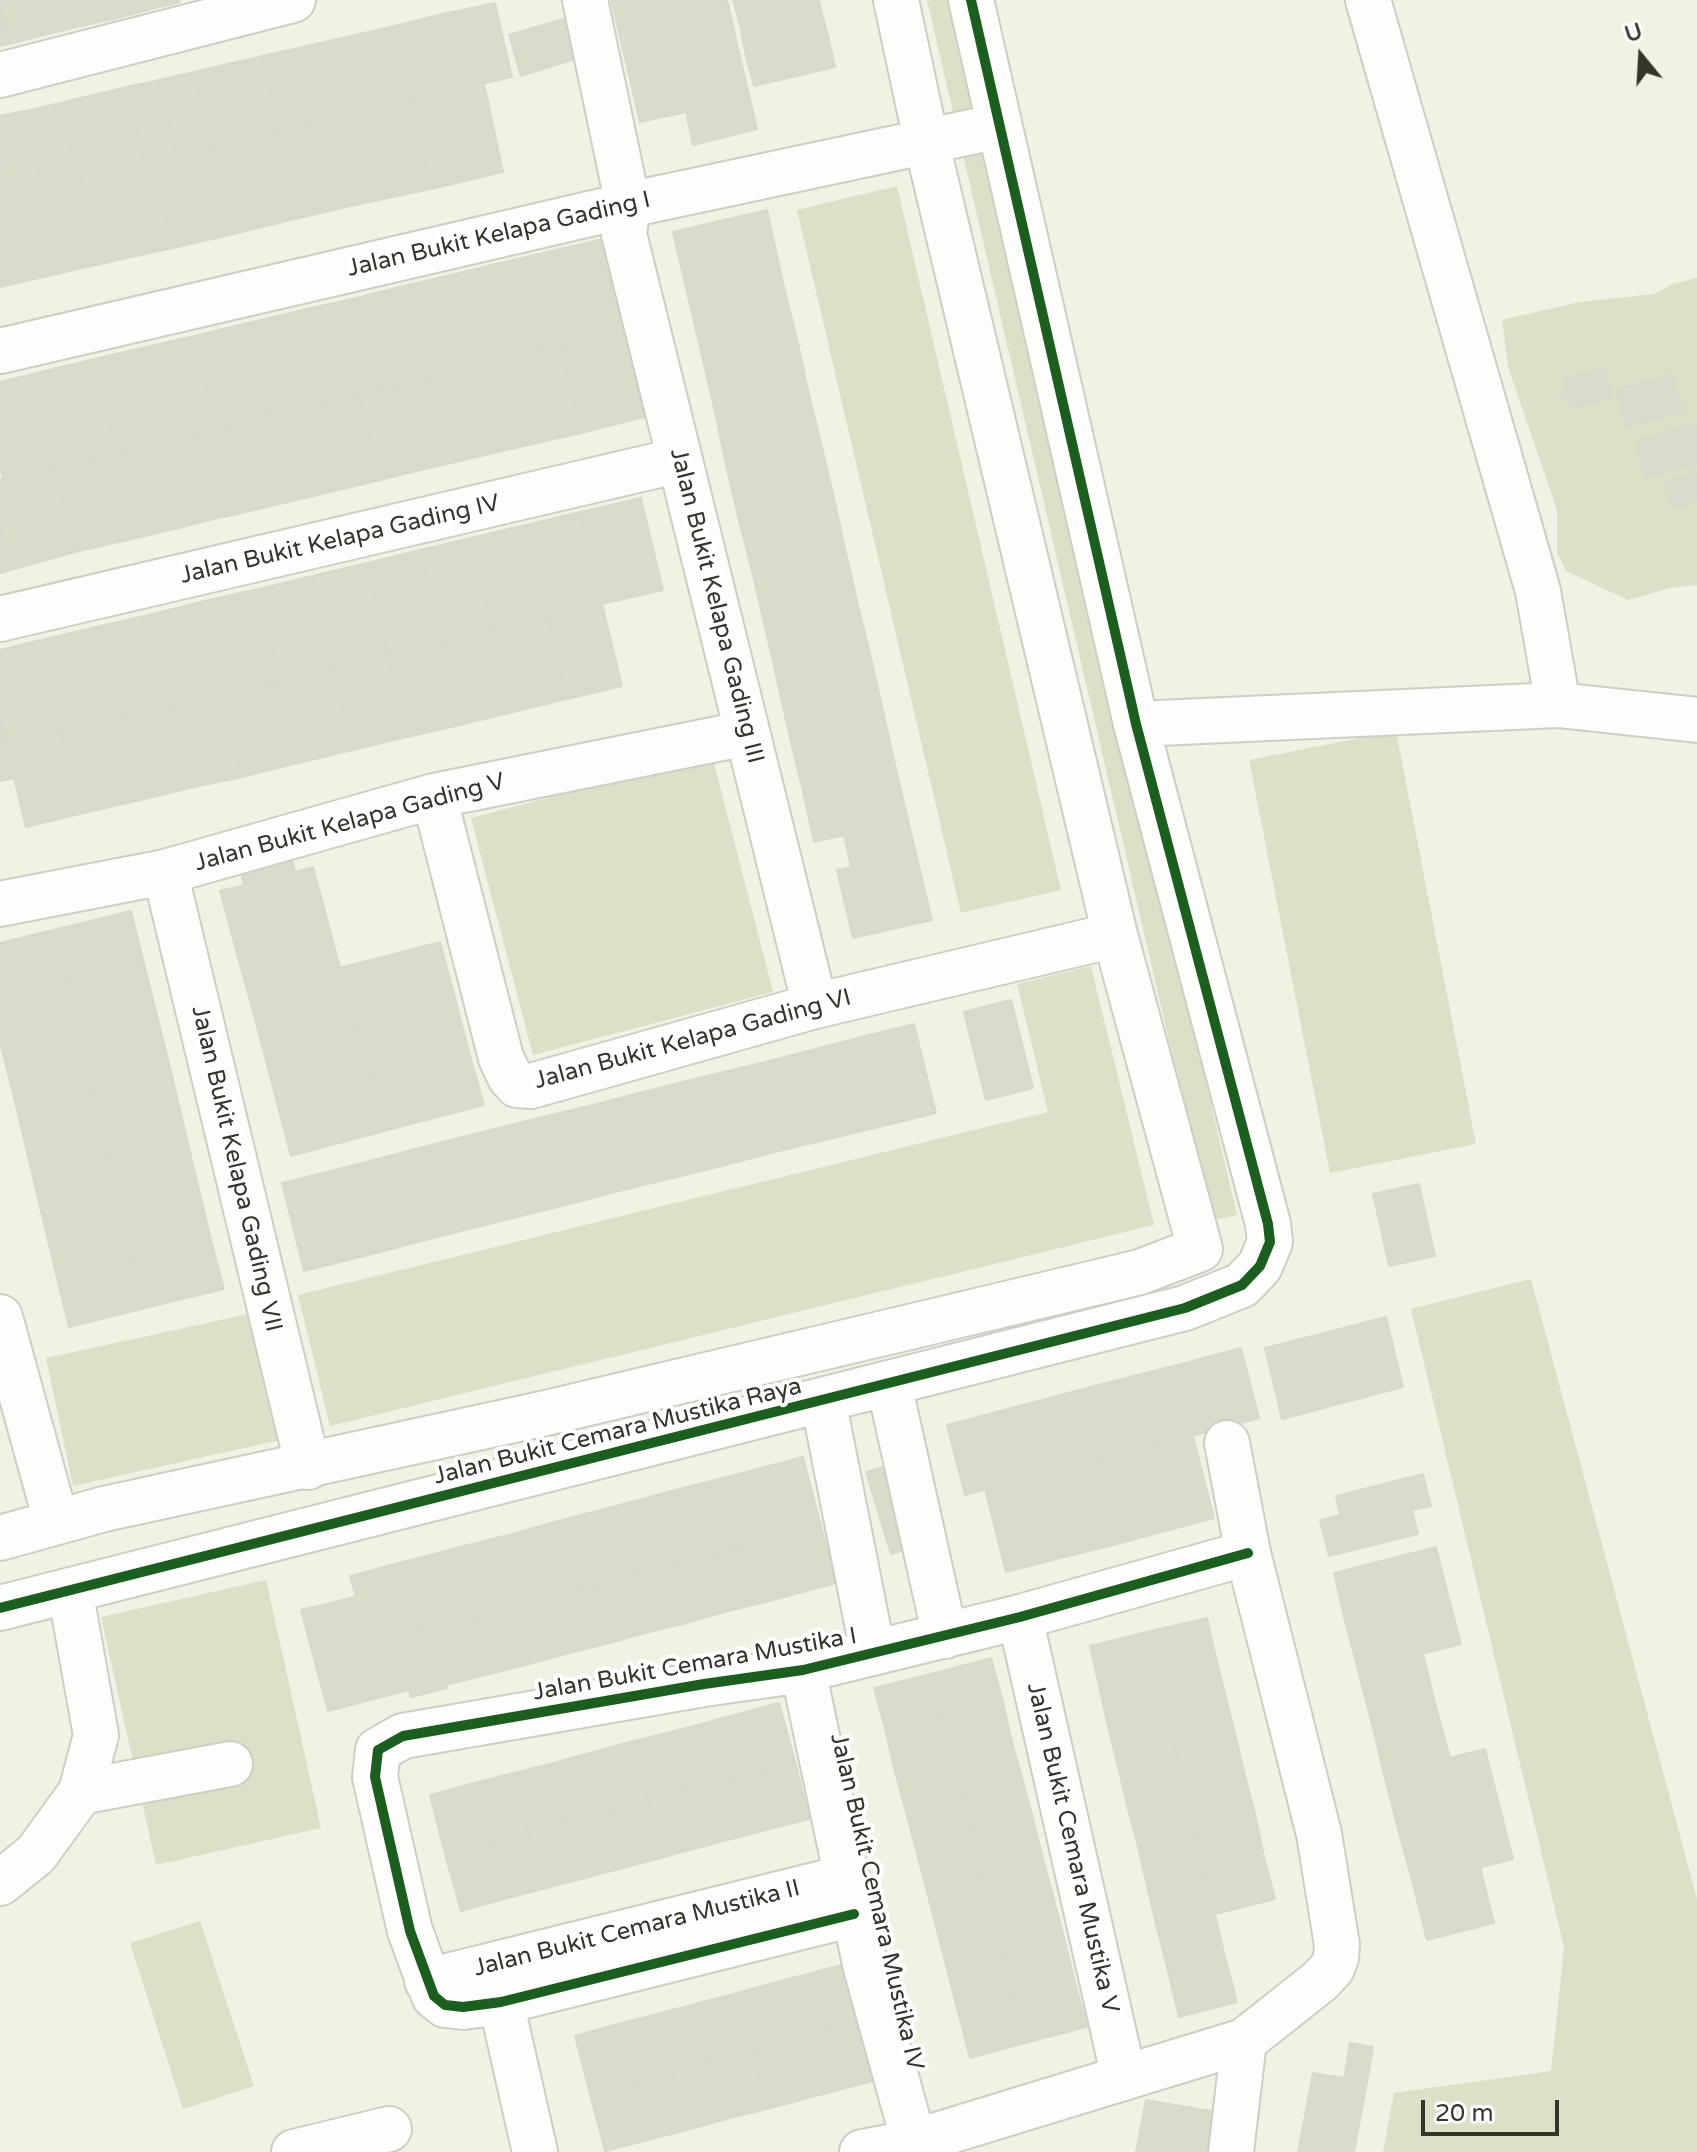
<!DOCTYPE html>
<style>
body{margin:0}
#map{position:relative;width:1697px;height:2152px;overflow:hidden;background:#f0f3e4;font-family:"Varela Round",sans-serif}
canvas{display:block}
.north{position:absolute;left:1601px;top:16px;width:80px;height:80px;-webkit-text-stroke:6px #fff;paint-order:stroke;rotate:342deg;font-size:22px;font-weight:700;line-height:32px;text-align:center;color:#34362c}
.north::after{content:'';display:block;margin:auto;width:28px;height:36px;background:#34362c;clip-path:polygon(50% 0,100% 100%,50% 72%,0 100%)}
.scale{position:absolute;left:1421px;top:2100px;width:138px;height:36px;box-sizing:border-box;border:4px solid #34362c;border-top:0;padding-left:10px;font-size:24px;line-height:28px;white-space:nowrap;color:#34362c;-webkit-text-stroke:6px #fff;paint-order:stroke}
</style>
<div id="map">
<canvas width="1697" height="2152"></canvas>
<div class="north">U</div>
<div class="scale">20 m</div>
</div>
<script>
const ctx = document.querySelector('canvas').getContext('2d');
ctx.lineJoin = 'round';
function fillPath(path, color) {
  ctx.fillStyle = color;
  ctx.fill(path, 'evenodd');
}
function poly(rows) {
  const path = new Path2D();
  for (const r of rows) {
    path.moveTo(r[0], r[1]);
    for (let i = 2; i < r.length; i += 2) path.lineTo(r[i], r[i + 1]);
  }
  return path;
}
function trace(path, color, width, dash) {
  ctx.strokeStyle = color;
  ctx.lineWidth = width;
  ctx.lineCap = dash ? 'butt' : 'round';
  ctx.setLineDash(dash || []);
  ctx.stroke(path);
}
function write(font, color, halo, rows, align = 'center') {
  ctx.font = font + ' "Varela Round",sans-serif';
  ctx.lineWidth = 8;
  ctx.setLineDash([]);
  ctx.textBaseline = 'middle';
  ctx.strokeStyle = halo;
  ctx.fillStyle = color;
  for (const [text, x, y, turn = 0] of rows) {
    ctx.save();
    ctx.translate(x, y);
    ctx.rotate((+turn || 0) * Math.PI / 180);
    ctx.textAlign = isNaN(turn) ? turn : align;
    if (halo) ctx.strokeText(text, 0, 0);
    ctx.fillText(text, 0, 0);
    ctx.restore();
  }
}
const green = poly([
 [927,0,952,0,1237,1215,1211,1221],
 [897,186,1061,890,961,913,797,210],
 [1697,278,1697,585,1670,588,1628,600,1566,571,1557,552,1557,510,1508,367,1502,320,1579,302,1654,294,1672,284],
 [1396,731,1476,1144,1330,1173,1249,760],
 [712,755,773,992,533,1055,471,818],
 [1091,966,1154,1225,330,1426,298,1295,1048,1112,1017,984],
 [1531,1279,1697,1899,1697,2152,1383,2152,1394,2093,1551,2071,1564,1947,1411,1309],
 [253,1313,280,1440,73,1486,46,1358],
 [266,1580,321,1828,156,1865,101,1617],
 [200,1921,254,2086,183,2109,130,1943]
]);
const building = poly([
 [0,0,35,0,44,35,9,44,0,0],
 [35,0,70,0,77,27,44,35,35,0],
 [70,0,108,0,113,19,77,27,70,0],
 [108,0,141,0,144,11,113,19,108,0],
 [141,0,179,0,180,2,144,11,141,0],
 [611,0,727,0,728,3,618,29,611,0],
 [733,0,819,0,820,6,740,25,733,0],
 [495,3,512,77,460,89,443,14,495,3],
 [728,3,737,44,628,71,618,29,728,3],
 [0,6,9,44,0,46,0,6],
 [820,6,828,36,746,56,740,25,820,6],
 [443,14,460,89,410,100,394,26,443,14],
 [563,19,575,59,521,76,509,35,563,19],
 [394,26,410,100,311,123,294,49,394,26],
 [828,36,835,67,754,86,746,56,828,36],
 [737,44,757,129,693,145,686,112,640,122,628,71,737,44],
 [294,49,311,123,279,130,262,56,294,49],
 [262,56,279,130,245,138,228,64,262,56],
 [228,64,245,138,211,146,194,72,228,64],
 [194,72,211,146,176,154,159,80,194,72],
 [159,80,176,154,144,161,127,87,159,80],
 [484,83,503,172,431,189,410,100,484,83],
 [127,87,144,161,110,169,93,95,127,87],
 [93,95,110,169,77,177,60,103,93,95],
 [410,100,431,189,355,205,335,118,410,100],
 [60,103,77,177,41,185,25,111,60,103],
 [25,111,41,185,8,193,0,160,0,116,25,111],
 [335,118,355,205,295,219,275,132,335,118],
 [275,132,295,219,230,235,211,146,275,132],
 [211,146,230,235,173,248,153,160,211,146],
 [0,160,8,193,0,195,0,160],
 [153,160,173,248,100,264,80,176,153,160],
 [80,176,100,264,35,279,15,191,80,176],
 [15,191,35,279,0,287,0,195,15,191],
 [767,210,783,283,690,305,673,232,767,210],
 [603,239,624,331,538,351,517,259,603,239],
 [517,259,538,351,485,364,463,272,517,259],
 [463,272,485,364,430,377,408,285,463,272],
 [783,283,797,339,703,360,690,305,783,283],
 [408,285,430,377,378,389,356,298,408,285],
 [356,298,378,389,325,402,303,310,356,298],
 [303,310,325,402,270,415,248,323,303,310],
 [248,323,270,415,216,428,194,336,248,323],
 [624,331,644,417,581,433,561,346,624,331],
 [194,336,216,428,168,439,146,347,194,336],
 [797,339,808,390,715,412,703,360,797,339],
 [561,346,581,433,550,440,529,353,561,346],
 [146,347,168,439,116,451,94,359,146,347],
 [529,353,550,440,485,455,465,369,529,353],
 [94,359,116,451,58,465,37,373,94,359],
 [1604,368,1611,397,1571,408,1563,379,1604,368],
 [465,369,485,455,447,464,427,377,465,369],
 [37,373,58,465,3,478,0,464,0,382,37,373],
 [1672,375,1682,411,1627,426,1617,389,1672,375],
 [427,377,447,464,416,471,395,385,427,377],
 [395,385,416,471,380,480,359,394,395,385],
 [808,390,821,443,726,465,715,412,808,390],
 [359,394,380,480,343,489,323,403,359,394],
 [323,403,343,489,284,503,263,416,323,403],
 [263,416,284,503,246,512,226,425,263,416],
 [1697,424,1697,463,1646,477,1635,441,1697,424],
 [226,425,246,512,214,519,194,433,226,425],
 [194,433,214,519,179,528,159,441,194,433],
 [159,441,179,528,145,536,125,449,159,441],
 [821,443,833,494,738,516,726,465,821,443],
 [125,449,145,536,110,544,89,458,125,449],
 [89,458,110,544,75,552,54,466,89,458],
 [54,466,75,552,11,570,0,525,0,479,54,466],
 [1697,473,1697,501,1672,508,1665,482,1697,473],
 [833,494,846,553,753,575,738,516,833,494],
 [641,498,663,590,602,604,580,512,641,498],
 [580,512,602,604,548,617,526,525,580,512],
 [0,525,11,570,0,573,0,525],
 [526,525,548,617,493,630,471,538,526,525],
 [471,538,493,630,441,643,420,550,471,538],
 [420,550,441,643,388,655,367,563,420,550],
 [846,553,858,605,765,627,753,575,846,553],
 [367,563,388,655,333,668,312,576,367,563],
 [312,576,333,668,280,681,258,589,312,576],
 [258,589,280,681,231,692,209,600,258,589],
 [209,600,231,692,179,704,157,613,209,600],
 [602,604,622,686,567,699,548,617,602,604],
 [858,605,872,662,778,684,765,627,858,605],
 [157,613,179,704,122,718,100,626,157,613],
 [548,617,567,699,513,712,493,630,548,617],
 [100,626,122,718,67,731,45,639,100,626],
 [493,630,513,712,460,725,441,643,493,630],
 [45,639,67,731,6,745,0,718,0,650,45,639],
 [441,643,460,725,407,737,388,655,441,643],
 [388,655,407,737,353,750,333,668,388,655],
 [872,662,883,711,789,734,778,684,872,662],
 [333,668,353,750,294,764,274,681,333,668],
 [274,681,294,764,242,777,222,694,274,681],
 [222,694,242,777,190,788,171,706,222,694],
 [171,706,190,788,136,801,118,719,171,706],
 [883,711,896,769,803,791,789,734,883,711],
 [0,718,14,778,0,781,0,718],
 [118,719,136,801,80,814,61,732,118,719],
 [61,732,80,814,26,827,6,745,61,732],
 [896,769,908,820,814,842,803,791,896,769],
 [908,820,932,920,853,938,837,870,851,867,844,835,908,820],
 [290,850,295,872,313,867,327,919,234,943,220,891,244,885,238,863,290,850],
 [131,911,144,964,66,984,53,930,131,911],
 [327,919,340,968,248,993,234,943,327,919],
 [53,930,66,984,0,1000,0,943,53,930],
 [440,942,455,998,355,1025,340,968,440,942],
 [144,964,158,1020,80,1039,66,984,144,964],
 [340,968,355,1025,263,1049,248,993,340,968],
 [66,984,80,1039,4,1058,0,1044,0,1000,66,984],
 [455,998,469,1052,370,1079,355,1025,455,998],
 [1011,1000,1033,1088,986,1100,964,1012,1011,1000],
 [158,1020,172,1076,94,1095,80,1039,158,1020],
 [914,1024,936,1113,887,1125,865,1036,914,1024],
 [355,1025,370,1079,277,1103,263,1049,355,1025],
 [865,1036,887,1125,834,1138,812,1050,865,1036],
 [80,1039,94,1095,18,1114,4,1058,80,1039],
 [812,1050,834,1138,783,1150,761,1063,812,1050],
 [469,1052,484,1105,384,1131,370,1079,469,1052],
 [761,1063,783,1150,729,1164,707,1076,761,1063],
 [172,1076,186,1135,108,1154,94,1095,172,1076],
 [707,1076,729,1164,673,1178,651,1090,707,1076],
 [370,1079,384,1131,291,1156,277,1103,370,1079],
 [651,1090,673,1178,619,1191,597,1104,651,1090],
 [94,1095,108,1154,32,1173,18,1114,94,1095],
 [597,1104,619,1191,570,1204,547,1116,597,1104],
 [547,1116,570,1204,521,1216,499,1128,547,1116],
 [499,1128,521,1216,457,1232,435,1144,499,1128],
 [186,1135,199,1190,121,1209,108,1154,186,1135],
 [435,1144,457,1232,380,1252,358,1164,435,1144],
 [108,1154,121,1209,45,1228,32,1173,108,1154],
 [358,1164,380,1252,304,1271,282,1183,358,1164],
 [1419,1184,1435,1256,1389,1266,1373,1194,1419,1184],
 [199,1190,211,1240,133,1259,121,1209,199,1190],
 [121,1209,133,1259,57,1278,45,1228,121,1209],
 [211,1240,224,1289,145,1308,133,1259,211,1240],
 [133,1259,145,1308,69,1327,57,1278,133,1259],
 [1386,1317,1403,1387,1350,1401,1332,1331,1386,1317],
 [1332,1331,1350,1401,1282,1419,1265,1348,1332,1331],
 [1241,1348,1259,1418,1207,1432,1189,1362,1241,1348],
 [1189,1362,1207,1432,1155,1445,1137,1375,1189,1362],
 [1137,1375,1155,1445,1102,1459,1083,1389,1137,1375],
 [1083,1389,1102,1459,1045,1473,1027,1404,1083,1389],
 [1027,1404,1045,1473,965,1495,947,1425,1027,1404],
 [1193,1436,1214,1518,1169,1530,1148,1447,1193,1436],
 [1148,1447,1169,1530,1113,1545,1091,1461,1148,1447],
 [803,1457,821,1526,737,1547,719,1479,803,1457],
 [1091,1461,1113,1545,1060,1558,1039,1475,1091,1461],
 [892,1464,916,1546,891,1554,866,1472,892,1464],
 [1423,1474,1431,1506,1412,1510,1418,1534,1329,1556,1320,1520,1340,1515,1336,1496,1423,1474],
 [1039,1475,1060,1558,1006,1572,985,1489,1039,1475],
 [719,1479,737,1547,687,1562,668,1492,719,1479],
 [668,1492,687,1562,634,1575,616,1506,668,1492],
 [616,1506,634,1575,580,1589,562,1520,616,1506],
 [562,1520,580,1589,533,1602,516,1533,562,1520],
 [821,1526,836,1583,806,1591,791,1533,821,1526],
 [516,1533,533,1602,478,1616,460,1547,516,1533],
 [791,1533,806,1591,769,1601,754,1544,791,1533],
 [754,1544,769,1601,728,1611,713,1554,754,1544],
 [460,1547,478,1616,421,1631,403,1562,460,1547],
 [1436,1547,1448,1595,1345,1621,1334,1573,1436,1547],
 [713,1554,728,1611,687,1623,672,1565,713,1554],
 [403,1562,421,1631,369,1645,350,1576,403,1562],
 [672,1565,687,1623,649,1632,634,1575,672,1565],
 [634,1575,649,1632,609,1643,593,1586,634,1575],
 [593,1586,609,1643,566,1654,552,1597,593,1586],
 [1448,1595,1461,1644,1358,1670,1345,1621,1448,1595],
 [355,1597,369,1645,314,1659,301,1610,355,1597],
 [552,1597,566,1654,529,1664,513,1607,552,1597],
 [513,1607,529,1664,490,1674,476,1617,513,1607],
 [476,1617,490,1674,446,1685,431,1629,476,1617],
 [1207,1618,1216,1658,1157,1672,1147,1632,1207,1618],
 [431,1629,447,1688,411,1697,395,1638,431,1629],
 [1147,1632,1157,1672,1099,1686,1090,1646,1147,1632],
 [395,1638,409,1690,328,1711,314,1659,395,1638],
 [1423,1654,1436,1707,1372,1724,1358,1670,1423,1654],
 [991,1658,1002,1698,942,1714,931,1674,991,1658],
 [1216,1658,1226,1698,1166,1712,1157,1672,1216,1658],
 [1157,1672,1166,1712,1108,1726,1099,1686,1157,1672],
 [931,1674,942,1714,885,1728,874,1688,931,1674],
 [1002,1698,1011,1738,952,1753,942,1714,1002,1698],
 [1226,1698,1236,1738,1176,1752,1166,1712,1226,1698],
 [779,1703,795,1761,728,1779,712,1721,779,1703],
 [1436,1707,1450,1758,1384,1774,1372,1724,1436,1707],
 [1166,1712,1176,1752,1118,1767,1108,1726,1166,1712],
 [942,1714,952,1753,894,1768,885,1728,942,1714],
 [712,1721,728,1779,686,1790,671,1732,712,1721],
 [671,1732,686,1790,648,1800,633,1741,671,1732],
 [1011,1738,1022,1778,963,1793,952,1753,1011,1738],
 [1236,1738,1245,1776,1185,1791,1176,1752,1236,1738],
 [633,1741,648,1800,608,1811,593,1752,633,1741],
 [1485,1749,1499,1804,1398,1829,1384,1774,1485,1749],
 [593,1752,608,1811,566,1822,550,1764,593,1752],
 [1176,1752,1185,1791,1127,1805,1118,1767,1176,1752],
 [952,1753,963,1793,905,1808,894,1768,952,1753],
 [795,1761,809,1819,778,1827,763,1770,795,1761],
 [550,1764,566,1822,528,1832,513,1773,550,1764],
 [763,1770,778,1827,743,1836,728,1779,763,1770],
 [513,1773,528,1832,489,1842,474,1783,513,1773],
 [1245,1776,1256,1818,1195,1833,1185,1791,1245,1776],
 [1022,1778,1032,1815,973,1831,963,1793,1022,1778],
 [728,1779,743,1836,701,1847,686,1790,728,1779],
 [474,1783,489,1842,445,1854,430,1795,474,1783],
 [686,1790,701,1847,664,1857,648,1800,686,1790],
 [1185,1791,1195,1833,1138,1847,1127,1805,1185,1791],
 [963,1793,973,1831,915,1846,905,1808,963,1793],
 [648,1800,664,1857,623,1868,608,1811,648,1800],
 [1499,1804,1513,1859,1413,1884,1398,1829,1499,1804],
 [608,1811,623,1868,581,1879,566,1822,608,1811],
 [1032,1815,1043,1858,983,1874,973,1831,1032,1815],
 [1256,1818,1264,1857,1205,1872,1195,1833,1256,1818],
 [566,1822,581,1879,543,1889,528,1832,566,1822],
 [973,1831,983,1874,926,1888,915,1846,973,1831],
 [528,1832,543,1889,504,1899,489,1842,528,1832],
 [1195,1833,1205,1872,1147,1886,1138,1847,1195,1833],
 [489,1842,504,1899,461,1911,445,1854,489,1842],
 [1264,1857,1275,1899,1215,1914,1205,1872,1264,1857],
 [1043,1858,1053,1896,993,1912,983,1874,1043,1858],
 [1480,1867,1494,1923,1427,1940,1413,1884,1480,1867],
 [1205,1872,1215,1914,1157,1928,1147,1886,1205,1872],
 [983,1874,993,1912,936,1927,926,1888,983,1874],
 [1053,1896,1064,1938,1005,1954,993,1912,1053,1896],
 [993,1912,1005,1954,947,1969,936,1927,993,1912],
 [1215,1914,1225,1957,1168,1971,1157,1928,1215,1914],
 [1064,1938,1075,1982,1015,1997,1005,1954,1064,1938],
 [1005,1954,1015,1997,958,2012,947,1969,1005,1954],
 [1225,1957,1237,2002,1179,2017,1168,1971,1225,1957],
 [857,1961,872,2020,831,2030,815,1972,857,1961],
 [815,1972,831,2030,793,2040,777,1982,815,1972],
 [777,1982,793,2040,752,2051,737,1993,777,1982],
 [1075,1982,1087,2027,1028,2042,1015,1997,1075,1982],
 [737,1993,752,2051,710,2062,695,2004,737,1993],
 [1015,1997,1028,2042,970,2058,958,2012,1015,1997],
 [695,2004,710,2062,672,2072,657,2014,695,2004],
 [657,2014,672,2072,634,2082,618,2024,657,2014],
 [872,2020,887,2077,846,2088,831,2030,872,2020],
 [618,2024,634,2082,590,2094,575,2036,618,2024],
 [831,2030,846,2088,808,2098,793,2040,831,2030],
 [793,2040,808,2098,767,2109,752,2051,793,2040],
 [1350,2043,1373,2047,1367,2082,1344,2079,1350,2043],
 [752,2051,767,2109,726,2119,710,2062,752,2051],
 [710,2062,726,2119,687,2130,672,2072,710,2062],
 [672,2072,687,2130,648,2140,634,2082,672,2072],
 [1313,2073,1367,2082,1359,2125,1305,2116,1313,2073],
 [634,2082,648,2140,605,2151,590,2094,634,2082],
 [1146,2100,1222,2113,1216,2145,1140,2131,1146,2100],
 [1305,2116,1359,2125,1354,2152,1298,2152,1305,2116],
 [1140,2131,1216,2145,1215,2152,1136,2152,1140,2131]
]);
const minor = poly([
 [585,0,628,205,624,234,815,1006],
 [896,0,926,140,1115,935,1200,1249],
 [1368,0,1538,591,1558,705],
 [0,75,293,0],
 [0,351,628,205,999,126],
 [0,619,680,460],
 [1136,724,1558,705,1697,720],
 [434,796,501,1058,510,1077,517,1085,531,1086,815,1006,1115,935],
 [165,872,308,1467],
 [0,904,165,872,434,796,747,733],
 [0,1317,56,1521],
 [889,1384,945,1636],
 [823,1400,873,1653],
 [0,1538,104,1509,546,1413,880,1334,1140,1272,1200,1249],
 [0,1608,1185,1308,1242,1285,1260,1266,1270,1242,1268,1224,1136,724,971,0],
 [1020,1617,1124,2078],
 [803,1670,866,1968,914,2142,920,2152],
 [81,1792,230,1764],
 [0,1883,36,1854,81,1792,96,1735,70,1590],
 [854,1914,501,2002,463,2007,445,2005,434,1996,410,1931,375,1777,378,1750,403,1736,704,1684,803,1670,1020,1617,1248,1553],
 [427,1981,847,1877],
 [501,2002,535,2152],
 [294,2152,389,2129],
 [862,2152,914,2142,1244,2041,1320,1981,1332,1968,1336,1958,1337,1945,1319,1834,1248,1553,1227,1443],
 [1231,2152,1244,2041]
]);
const cycleway = poly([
 [0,1608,1185,1308,1242,1285,1260,1266,1270,1242,1268,1224,1136,724,971,0],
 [854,1914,501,2002,463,2007,445,2005,434,1996,410,1931,375,1777,378,1750,403,1736,704,1684,803,1670,1020,1617,1248,1553]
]);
const streetNames = [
 ["Jalan Bukit Kelapa Gading I",499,235,-13],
 ["Jalan Bukit Kelapa Gading IV",340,540,-13],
 ["Jalan Bukit Kelapa Gading III",716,606,76],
 ["Jalan Bukit Kelapa Gading V",350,823,-15],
 ["Jalan Bukit Kelapa Gading VI",693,1040,-15],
 ["Jalan Bukit Kelapa Gading VII",236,1169,77],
 ["Jalan Bukit Cemara Mustika Raya",618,1432,-14],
 ["Jalan Bukit Cemara Mustika I",695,1665,-10],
 ["Jalan Bukit Cemara Mustika V",1072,1848,77],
 ["Jalan Bukit Cemara Mustika IV",876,1902,77],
 ["Jalan Bukit Cemara Mustika II",637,1929,-14]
];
fillPath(green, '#dbe0c7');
fillPath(building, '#d9dbcb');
trace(building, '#d7dacd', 2);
trace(minor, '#cdcfc4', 48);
trace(minor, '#fdfdfb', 44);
trace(cycleway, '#1b5e20', 10);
write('24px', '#34362c', '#fff', streetNames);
</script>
